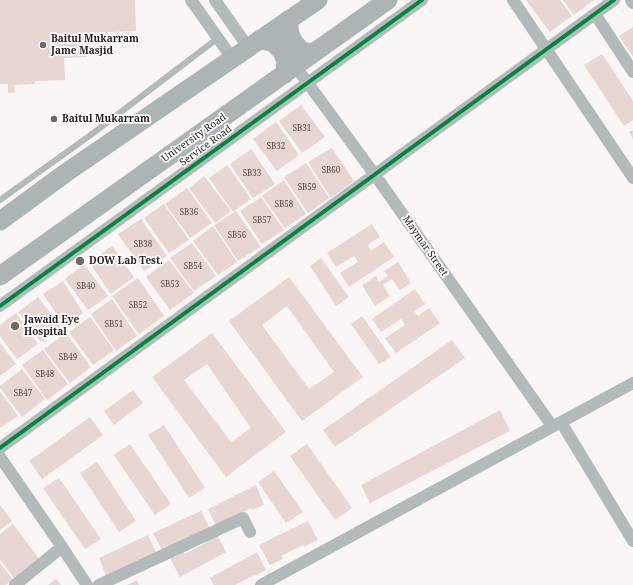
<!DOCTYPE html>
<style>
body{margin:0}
canvas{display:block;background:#f9f6f5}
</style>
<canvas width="633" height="585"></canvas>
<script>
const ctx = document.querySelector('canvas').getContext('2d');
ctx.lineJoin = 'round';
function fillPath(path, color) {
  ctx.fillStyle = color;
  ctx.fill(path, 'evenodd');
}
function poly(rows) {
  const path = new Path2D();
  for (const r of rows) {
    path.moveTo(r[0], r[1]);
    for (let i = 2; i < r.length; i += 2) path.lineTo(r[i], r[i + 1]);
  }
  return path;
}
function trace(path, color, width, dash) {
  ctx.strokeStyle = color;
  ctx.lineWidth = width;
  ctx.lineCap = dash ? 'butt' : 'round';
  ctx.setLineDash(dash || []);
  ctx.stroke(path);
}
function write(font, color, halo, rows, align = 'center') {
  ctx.font = font + ' "Noto Serif",serif';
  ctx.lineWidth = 3.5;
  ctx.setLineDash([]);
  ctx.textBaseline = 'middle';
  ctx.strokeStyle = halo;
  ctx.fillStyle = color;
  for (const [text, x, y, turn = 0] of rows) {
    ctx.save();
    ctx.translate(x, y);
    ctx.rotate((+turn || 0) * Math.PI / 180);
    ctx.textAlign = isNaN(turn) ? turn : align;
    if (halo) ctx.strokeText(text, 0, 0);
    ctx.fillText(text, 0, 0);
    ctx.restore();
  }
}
const building = poly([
 [0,0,135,0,136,31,87,33,87,57,64,58,65,80,35,81,35,84,14,85,15,93,8,93,8,84,0,84],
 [526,0,560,0,572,16,550,32],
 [563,0,594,0,574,15],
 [633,27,633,57,619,36],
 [602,54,633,101,633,120,624,126,584,65],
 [301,105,325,137,302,153,279,121],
 [276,122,299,155,277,171,253,139],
 [633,130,633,139,629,132],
 [332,148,354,181,331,198,308,162],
 [251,149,275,184,253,198,230,164],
 [306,163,329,198,308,213,284,177],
 [227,165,251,199,233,212,209,178],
 [204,176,231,211,215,223,189,188],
 [284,180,306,214,285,228,262,196],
 [187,188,212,223,190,238,165,204],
 [261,197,284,230,262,244,240,211],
 [164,204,189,240,169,253,144,218],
 [236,211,261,247,238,261,214,225],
 [141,219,167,256,144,271,118,234],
 [372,224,380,237,368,245,371,251,384,242,394,257,349,287,340,273,358,262,354,256,336,267,327,253],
 [213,226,237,262,218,275,193,241],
 [192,243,216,276,194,291,170,258],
 [112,246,134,277,111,294,89,262],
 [321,258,349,297,336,306,310,266],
 [169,260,194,293,170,310,146,277],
 [398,262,411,283,400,290,392,279,383,285,390,296,375,306,362,285,376,276,379,282,388,276,384,271],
 [84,264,108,296,88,310,65,279],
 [289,277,363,377,302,421,229,321],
 [287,306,334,372,309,389,262,325],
 [138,278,164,316,139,334,112,296],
 [63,281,83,313,64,325,43,294],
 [415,289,425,304,414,311,418,316,429,308,440,323,396,353,385,338,405,325,401,319,381,332,372,319],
 [38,297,61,327,41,342,18,312],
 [112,299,137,336,116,351,91,314],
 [16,313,38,344,17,359,0,336,0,325],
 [362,316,391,357,379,364,351,324],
 [90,317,114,350,93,365,69,332],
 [66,333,91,367,70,383,44,349],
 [212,333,286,432,226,477,152,377],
 [207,364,251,428,231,442,184,380],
 [452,340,465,358,335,447,323,430],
 [0,343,16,364,0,376],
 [43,350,68,384,47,400,22,365],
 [22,369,45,399,22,417,0,388,0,386],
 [133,390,143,403,114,425,104,411],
 [0,391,18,416,0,428],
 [500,410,510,431,370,503,361,485],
 [90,417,103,435,42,479,29,461],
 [164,425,205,488,189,498,148,435],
 [130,444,171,504,155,515,114,455],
 [307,444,352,508,335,520,290,456],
 [97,462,136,521,119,532,80,473],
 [274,471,303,512,286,523,258,482],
 [59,478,101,539,85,549,43,488],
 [256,485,264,505,252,510,251,508,227,519,228,522,216,526,208,509],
 [0,505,12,521,0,530],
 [201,511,210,529,163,552,153,533],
 [308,521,318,540,304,547,303,545,281,556,283,559,270,565,259,545],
 [13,524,39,559,14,578,0,559,0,534],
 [216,533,226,552,180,577,170,558,183,551,185,554,207,542,206,539],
 [148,535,158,556,107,578,99,558],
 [257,552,266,570,255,576,254,575,235,585,214,585,210,578],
 [0,563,13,580,5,585,0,585],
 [56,579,61,585,48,585],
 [137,580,139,585,127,585]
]);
const lane = poly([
 [0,200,92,134,218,38]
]);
const street = poly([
 [191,0,232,58],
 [215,0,248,47],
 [513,0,633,178],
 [631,0,633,3],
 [595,14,633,72],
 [296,67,375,175,552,426],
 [0,306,422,0],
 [561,422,633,541],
 [0,448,614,0],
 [0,457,62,547,87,585],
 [15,585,62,547],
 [99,585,243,518,250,532],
 [261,585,633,383]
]);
const primary = poly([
 [288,20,290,35,295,44,302,51,314,53],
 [260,39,274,43,282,52,286,61,285,74],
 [0,221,67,172,318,0],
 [0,276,388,0]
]);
const cycleway = poly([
 [0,306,422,0],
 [0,448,614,0]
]);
const markers = [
 [43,45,4,"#706865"],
 [54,119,4,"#706865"],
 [80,261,5,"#706865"],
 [15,326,5,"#706865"]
];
const numberNames = [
 ["SB31",302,129],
 ["SB32",276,147],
 ["SB60",331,171],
 ["SB33",252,174],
 ["SB59",307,188],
 ["SB58",284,205],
 ["SB36",189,213],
 ["SB57",262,221],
 ["SB56",237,236],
 ["SB38",143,245],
 ["SB54",193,267],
 ["SB53",170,285],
 ["SB40",86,287],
 ["SB52",138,306],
 ["SB51",114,325],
 ["SB49",68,358],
 ["SB48",45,375],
 ["SB47",23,394]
];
const poiNames = [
 ["Baitul Mukarram",51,39],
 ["Jame Masjid",51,51],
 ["Baitul Mukarram",62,119],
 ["DOW Lab Test.",89,261],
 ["Jawaid Eye",24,320],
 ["Hospital",24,332]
];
const streetNames = [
 ["University Road",194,138,-35],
 ["Service Road",206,146,-36],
 ["Maymar Street",425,246,55]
];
fillPath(building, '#e7d6d2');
trace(lane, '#b2bbba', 6);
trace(street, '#b2bbba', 12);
trace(primary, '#acb5b4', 19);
trace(cycleway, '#00873e', 4);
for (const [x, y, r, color] of markers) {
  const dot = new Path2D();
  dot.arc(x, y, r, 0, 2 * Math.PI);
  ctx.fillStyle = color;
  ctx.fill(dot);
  trace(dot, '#fff', 1.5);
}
write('8px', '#564a46', null, numberNames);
write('bold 10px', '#261c18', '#fff', poiNames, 'left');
write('10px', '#261c18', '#fff', streetNames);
</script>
